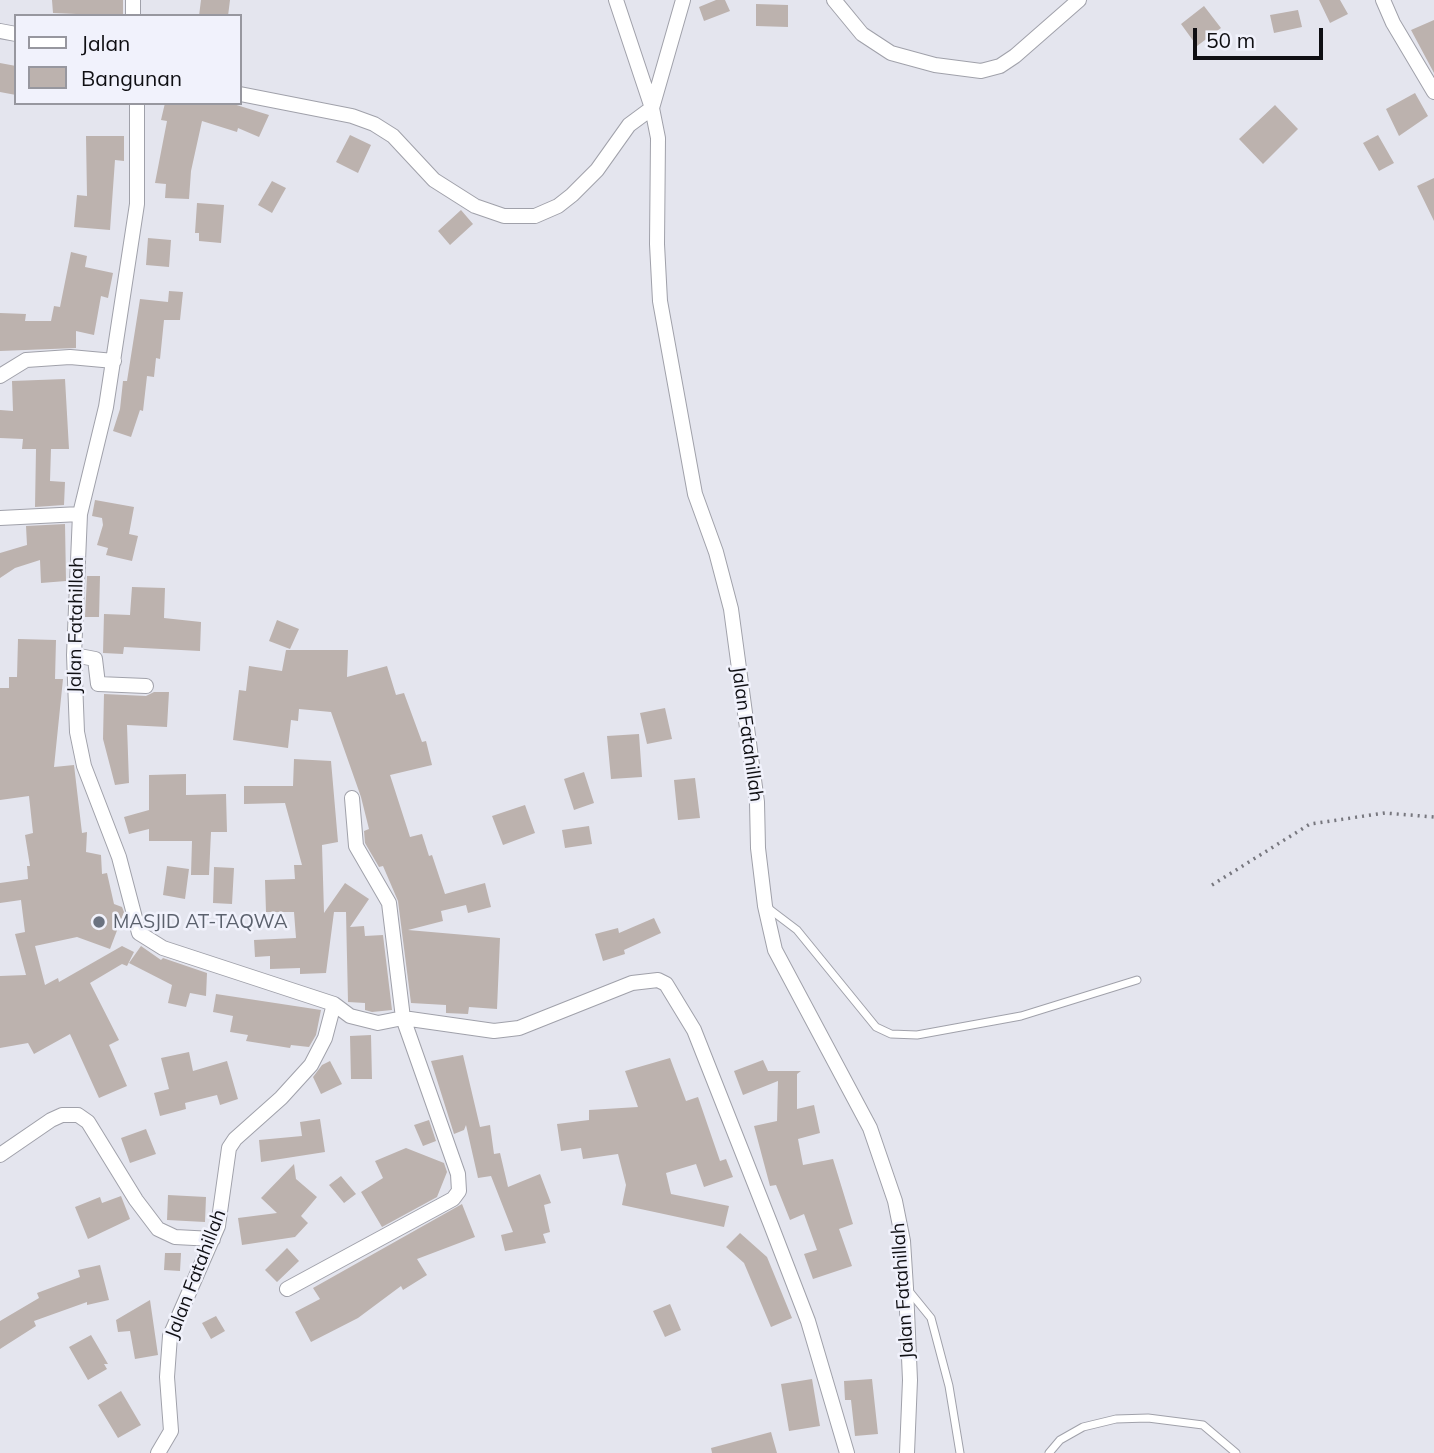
<!DOCTYPE html>
<style>
body{margin:0}
#map{position:relative;width:1434px;height:1453px;overflow:hidden;background:#e4e5ee;font-family:Mulish,sans-serif}
canvas{display:block}
.legend{position:absolute;left:14px;top:14px;width:228px;height:91px;box-sizing:border-box;background:#f1f2fc;border:2px solid #97979f;margin:0;padding:9px 12px;list-style:none;font-size:21px;color:#0f0f13}
.legend li{display:flex;align-items:center;gap:14px;height:35px}
.legend b{width:35px;border:2px solid #97979f}
.scale{position:absolute;left:1193px;top:28px;width:130px;height:32px;box-sizing:border-box;border:4px solid #0f0f13;border-top:0;padding-left:9px;font-size:21px;line-height:24px;white-space:nowrap;color:#0f0f13;-webkit-text-stroke:5px #f1f2fc;paint-order:stroke}
</style>
<div id="map">
<canvas width="1434" height="1453"></canvas>
<ul class="legend">
<li><b style="height:9px;background:#fff"></b>Jalan</li>
<li><b style="height:19px;background:#bcb2ae"></b>Bangunan</li>
</ul>
<div class="scale">50 m</div>
</div>
<script>
const ctx = document.querySelector('canvas').getContext('2d');
ctx.lineJoin = 'round';
function fillPath(path, color) {
  ctx.fillStyle = color;
  ctx.fill(path, 'evenodd');
}
function poly(rows) {
  const path = new Path2D();
  for (const r of rows) {
    path.moveTo(r[0], r[1]);
    for (let i = 2; i < r.length; i += 2) path.lineTo(r[i], r[i + 1]);
  }
  return path;
}
function trace(path, color, width, dash) {
  ctx.strokeStyle = color;
  ctx.lineWidth = width;
  ctx.lineCap = dash ? 'butt' : 'round';
  ctx.setLineDash(dash || []);
  ctx.stroke(path);
}
function write(font, color, halo, rows, align = 'center') {
  ctx.font = font + ' Mulish,sans-serif';
  ctx.lineWidth = 5;
  ctx.setLineDash([]);
  ctx.textBaseline = 'middle';
  ctx.strokeStyle = halo;
  ctx.fillStyle = color;
  for (const [text, x, y, turn = 0] of rows) {
    ctx.save();
    ctx.translate(x, y);
    ctx.rotate((+turn || 0) * Math.PI / 180);
    ctx.textAlign = isNaN(turn) ? turn : align;
    if (halo) ctx.strokeText(text, 0, 0);
    ctx.fillText(text, 0, 0);
    ctx.restore();
  }
}
const building = poly([
 [52,0,123,0,123,16,53,13],
 [201,0,230,0,228,16,199,16],
 [716,0,725,0,730,11,704,21,699,7],
 [1319,0,1340,0,1348,14,1330,23],
 [756,4,788,5,788,27,756,26],
 [1204,6,1221,28,1197,46,1181,24],
 [1298,10,1302,27,1274,33,1270,15],
 [1434,20,1434,73,1411,30],
 [0,63,16,66,16,95,0,92],
 [1415,93,1428,116,1399,136,1386,109],
 [165,103,230,103,269,115,259,137,238,128,237,132,202,121,191,171,189,199,165,198,166,184,155,183,167,121,161,120],
 [1275,105,1298,129,1263,164,1239,139],
 [350,135,371,145,358,173,336,162],
 [1378,135,1394,163,1379,171,1363,143],
 [86,136,124,136,124,161,115,160,110,230,74,227,77,195,87,196],
 [1434,178,1434,221,1417,186],
 [272,181,286,188,272,213,258,205],
 [197,203,224,205,221,243,199,241,199,233,195,233],
 [461,210,473,224,450,245,438,231],
 [148,238,171,240,169,267,146,265],
 [71,252,87,256,85,267,113,273,108,298,101,296,94,335,76,331,76,348,0,351,0,313,26,314,25,321,51,321,54,306,60,307],
 [169,291,183,292,180,320,164,320,160,359,156,358,154,377,147,376,143,411,140,410,131,437,113,431,120,409,123,381,127,381,140,299,168,302],
 [65,379,69,449,51,449,50,481,65,482,64,505,35,507,36,449,22,449,23,439,0,438,0,410,13,411,12,381],
 [95,500,134,507,129,534,138,536,132,561,106,555,108,548,97,545,103,525,102,518,92,516],
 [65,524,66,581,41,583,40,560,15,568,0,578,0,553,27,545,26,526],
 [87,576,100,576,99,617,85,617],
 [132,587,165,588,164,618,201,622,200,651,124,647,123,654,103,653,104,614,130,615],
 [277,620,299,629,290,649,269,641],
 [18,639,56,640,55,679,63,679,54,767,74,765,82,833,87,832,86,852,101,855,102,874,107,873,114,904,122,907,124,912,110,949,77,937,35,946,45,985,58,978,59,982,122,946,134,952,127,966,122,964,90,983,119,1040,109,1045,127,1086,99,1098,70,1034,34,1054,28,1043,0,1048,0,976,26,975,15,934,25,932,21,900,0,903,0,883,28,879,27,866,30,866,25,835,33,833,29,796,0,800,0,688,9,688,9,677,17,677],
 [286,650,348,650,347,677,387,666,396,695,404,693,422,742,426,741,432,765,390,775,410,837,422,834,429,856,432,855,445,894,485,883,491,907,468,913,466,905,441,911,443,921,408,930,500,938,497,1009,469,1007,468,1014,446,1013,446,1005,411,1003,398,901,383,866,379,867,365,843,364,831,369,829,361,797,331,712,299,709,298,721,291,720,288,748,233,740,239,690,246,691,249,666,282,671],
 [154,692,169,692,167,727,127,725,129,783,115,785,103,739,104,694,146,696],
 [665,708,672,739,647,744,640,713],
 [639,734,642,777,611,779,607,736],
 [294,759,331,761,338,842,322,845,324,913,345,883,369,899,350,927,364,926,365,936,383,935,392,1010,372,1012,365,1010,365,1003,348,1002,346,912,334,912,326,973,300,974,300,968,270,969,270,956,255,957,254,940,296,938,294,912,266,912,265,880,295,879,294,865,302,865,285,803,244,804,244,786,293,786],
 [584,772,594,803,574,810,564,779],
 [186,774,186,795,226,794,227,832,211,832,209,875,191,875,192,841,149,841,149,829,129,834,124,817,149,810,149,775],
 [695,778,700,818,678,820,674,780],
 [525,805,535,833,503,845,492,816],
 [589,826,592,844,565,848,562,830],
 [167,866,189,869,185,899,163,895],
 [214,867,234,868,232,904,213,903],
 [654,918,661,933,624,950,625,954,603,961,595,934,618,928,619,933],
 [141,946,161,960,163,958,207,973,206,996,190,993,186,1007,168,1003,172,985,129,963],
 [216,994,321,1010,316,1035,309,1047,291,1045,290,1048,246,1041,248,1035,230,1032,233,1016,213,1012],
 [371,1035,372,1079,351,1079,350,1036],
 [189,1052,193,1071,227,1061,238,1099,220,1105,217,1095,185,1103,186,1109,160,1116,154,1093,169,1089,161,1058],
 [463,1055,480,1127,490,1125,494,1154,500,1153,508,1187,540,1174,551,1203,544,1205,550,1232,543,1234,546,1243,505,1251,501,1235,513,1232,491,1176,478,1178,466,1125,464,1130,454,1134,431,1061],
 [670,1058,686,1101,698,1097,720,1161,726,1159,733,1177,704,1187,696,1164,666,1173,671,1194,729,1206,724,1227,622,1205,626,1185,618,1154,583,1159,581,1148,561,1151,557,1124,589,1120,589,1110,638,1107,625,1071],
 [763,1060,768,1071,801,1071,797,1074,797,1109,814,1105,820,1133,798,1139,803,1165,833,1159,853,1224,839,1229,852,1266,813,1279,804,1254,817,1250,804,1214,790,1220,776,1185,770,1186,754,1126,777,1121,778,1081,743,1095,734,1071],
 [330,1061,342,1084,321,1094,313,1077,322,1065],
 [320,1119,325,1152,261,1162,259,1140,302,1136,300,1122],
 [429,1120,436,1141,423,1146,414,1125],
 [146,1129,156,1154,130,1163,121,1138],
 [406,1148,444,1163,447,1172,437,1197,382,1227,361,1192,383,1178,375,1161],
 [294,1164,296,1179,317,1197,301,1216,308,1223,295,1237,242,1245,238,1218,277,1213,261,1198],
 [341,1176,356,1194,344,1203,329,1185],
 [168,1195,206,1197,205,1222,167,1220],
 [121,1196,130,1219,88,1239,75,1207,100,1197,102,1203],
 [462,1204,475,1237,417,1259,427,1275,403,1290,401,1286,358,1318,311,1342,295,1312,320,1299,313,1288],
 [740,1233,767,1257,792,1318,771,1327,744,1263,726,1247],
 [287,1248,299,1261,277,1282,265,1270],
 [165,1253,181,1253,180,1271,164,1270],
 [100,1265,109,1300,87,1305,87,1302,34,1321,36,1326,0,1349,0,1321,39,1298,37,1293,80,1277,78,1270],
 [150,1300,158,1355,135,1359,130,1331,118,1332,116,1320],
 [670,1304,681,1330,665,1337,653,1311],
 [216,1316,225,1331,211,1339,202,1323],
 [91,1335,108,1364,104,1364,107,1369,88,1380,69,1347],
 [812,1379,820,1426,789,1431,781,1384],
 [872,1379,878,1434,855,1436,851,1400,845,1400,844,1381],
 [121,1391,141,1425,118,1438,98,1405],
 [771,1432,777,1453,712,1453,711,1448]
]);
const path = poly([
 [1212,885,1310,824,1385,813,1434,817]
]);
const service = poly([
 [768,908,797,930,876,1027,891,1034,917,1035,1021,1016,1137,980],
 [909,1291,931,1318,949,1386,960,1453],
 [1049,1453,1060,1440,1083,1427,1116,1419,1148,1418,1203,1425,1236,1453]
]);
const minor = poly([
 [616,0,652,108,658,138,657,244,660,301,695,494,716,552,731,609,757,802,758,848,765,906,775,950,870,1128,895,1201,903,1241,906,1288,910,1380,907,1453],
 [834,0,862,34,891,53,935,65,981,71,1000,66,1015,56,1079,0],
 [1383,0,1393,23,1434,92],
 [133,16,133,0],
 [0,31,16,34],
 [240,94,352,116,374,124,393,136,434,180,475,206,504,216,535,216,558,206,572,195,597,170,629,125,652,108,683,0],
 [137,103,137,204,106,407,80,514,74,655,77,732,84,766,119,857,139,933,163,948,334,1004,350,1016,378,1023,403,1018,494,1031,519,1028,632,983,658,980,666,984,694,1030,771,1225,808,1321,847,1453],
 [0,376,26,360,70,357,114,361],
 [0,518,80,514],
 [74,655,95,659,98,684,146,686],
 [0,1155,51,1120,62,1115,78,1115,88,1122,136,1200,158,1229,175,1237,213,1239],
 [287,1289,453,1199,459,1191,458,1174,403,1018,389,903,356,846,352,798],
 [158,1453,171,1431,167,1377,170,1336,218,1226,229,1148,235,1139,281,1098,311,1065,325,1038,334,1004]
]);
const markers = [
 [99,922,7,"#6b7280"]
];
const streetNames = [
 ["Jalan Fatahillah",76,625,-89],
 ["Jalan Fatahillah",747,734,82],
 ["Jalan Fatahillah",196,1274,-69],
 ["Jalan Fatahillah",903,1291,-94]
];
const worshipNames = [
 ["MASJID AT-TAQWA",113,922]
];
fillPath(building, '#bcb2ae');
trace(service, '#a0a1aa', 9);
trace(minor, '#a0a1aa', 16);
trace(path, '#77777e', 3.5, [2, 5]);
trace(service, '#fff', 7);
trace(minor, '#fff', 14);
for (const [x, y, r, color] of markers) {
  const dot = new Path2D();
  dot.arc(x, y, r, 0, 2 * Math.PI);
  ctx.fillStyle = color;
  ctx.fill(dot);
  trace(dot, '#f1f2fc', 2.5);
}
write('19px', '#0f0f13', '#f1f2fc', streetNames);
write('19px', '#5b616d', '#f1f2fc', worshipNames, 'left');
</script>
